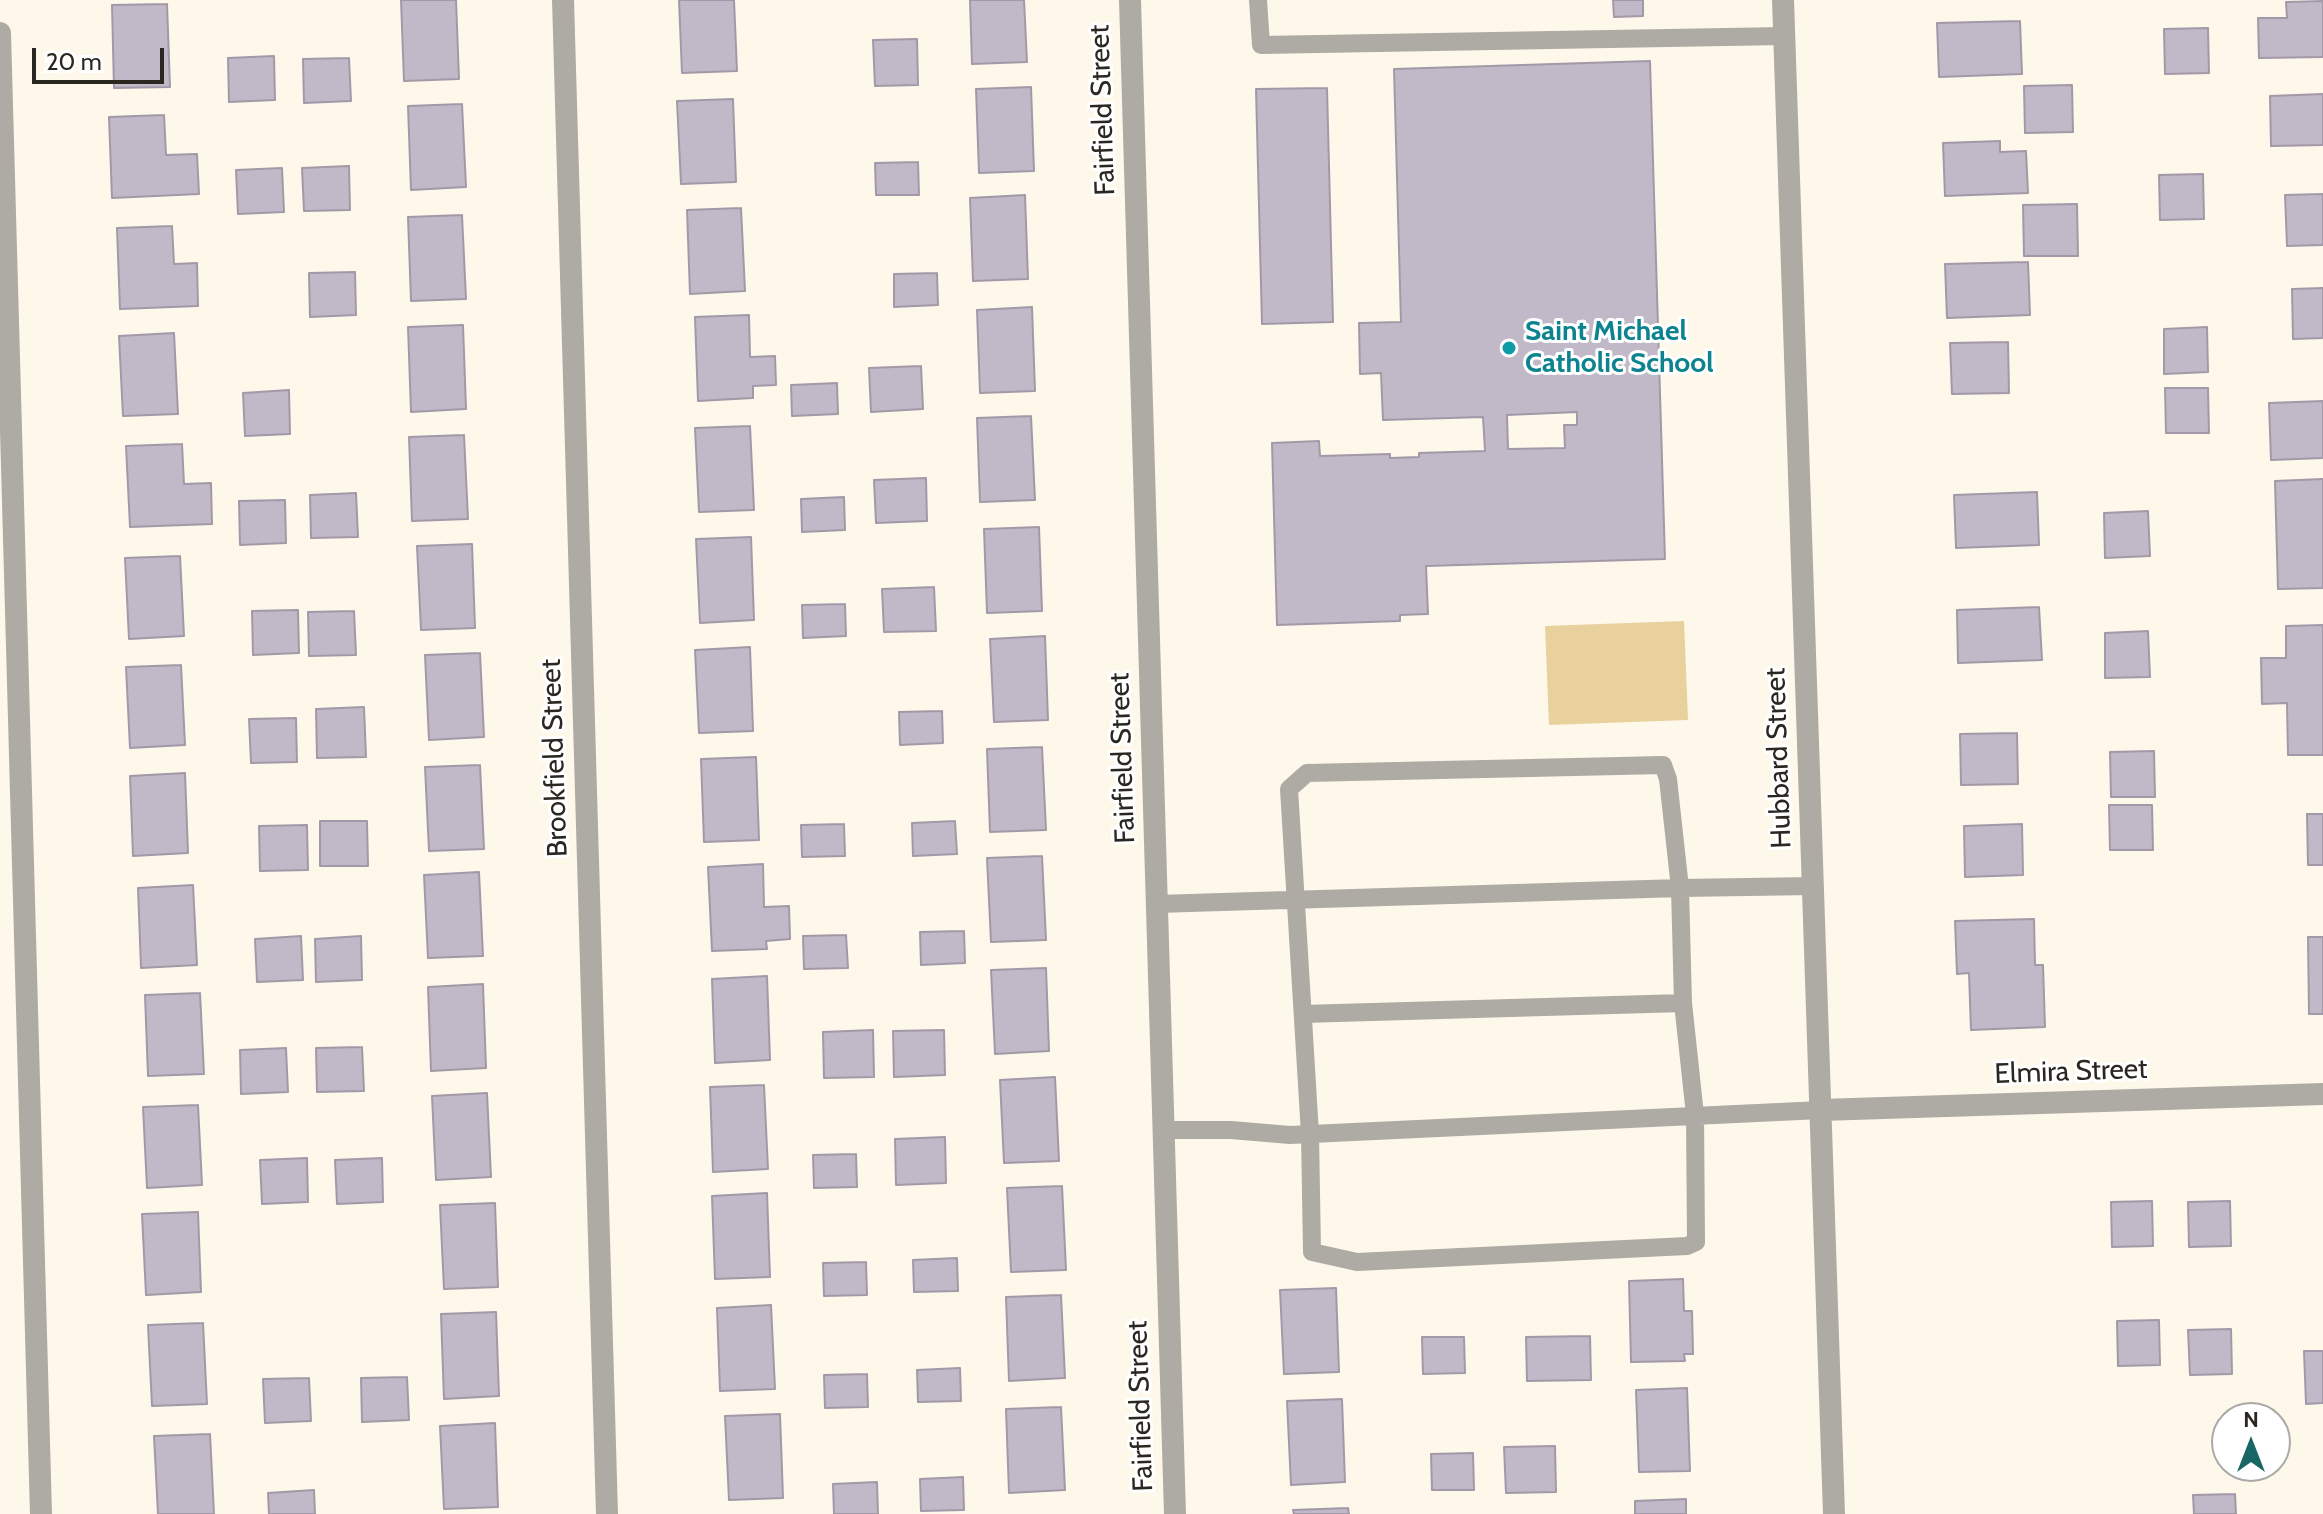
<!DOCTYPE html>
<style>
body{margin:0}
#map{position:relative;width:2323px;height:1514px;overflow:hidden;background:#fef8eb;font-family:Cabin,sans-serif}
canvas{display:block}
.north{position:absolute;left:2211px;top:1402px;width:80px;height:80px;box-sizing:border-box;background:#fff;border:2px solid #aaa9a6;border-radius:50%;rotate:0deg;font-size:22px;font-weight:700;line-height:32px;text-align:center;color:#2a2721}
.north::after{content:'';display:block;margin:auto;width:28px;height:36px;background:#196764;clip-path:polygon(50% 0,100% 100%,50% 72%,0 100%)}
.scale{position:absolute;left:32px;top:48px;width:132px;height:36px;box-sizing:border-box;border:4px solid #2a2721;border-top:0;padding-left:10px;font-size:24px;line-height:28px;white-space:nowrap;color:#2a2721;-webkit-text-stroke:6px #fff;paint-order:stroke}
</style>
<div id="map">
<canvas width="2323" height="1514"></canvas>
<div class="north">N</div>
<div class="scale">20 m</div>
</div>
<script>
const ctx = document.querySelector('canvas').getContext('2d');
ctx.lineJoin = 'round';
function fillPath(path, color) {
  ctx.fillStyle = color;
  ctx.fill(path, 'evenodd');
}
function poly(rows) {
  const path = new Path2D();
  for (const r of rows) {
    path.moveTo(r[0], r[1]);
    for (let i = 2; i < r.length; i += 2) path.lineTo(r[i], r[i + 1]);
  }
  return path;
}
function trace(path, color, width, dash) {
  ctx.strokeStyle = color;
  ctx.lineWidth = width;
  ctx.lineCap = dash ? 'butt' : 'round';
  ctx.setLineDash(dash || []);
  ctx.stroke(path);
}
function write(font, color, halo, rows, align = 'center') {
  ctx.font = font + ' Cabin,sans-serif';
  ctx.lineWidth = 6;
  ctx.setLineDash([]);
  ctx.textBaseline = 'middle';
  ctx.strokeStyle = halo;
  ctx.fillStyle = color;
  for (const [text, x, y, turn = 0] of rows) {
    ctx.save();
    ctx.translate(x, y);
    ctx.rotate((+turn || 0) * Math.PI / 180);
    ctx.textAlign = isNaN(turn) ? turn : align;
    if (halo) ctx.strokeText(text, 0, 0);
    ctx.fillText(text, 0, 0);
    ctx.restore();
  }
}
const green = poly([
 [1684,621,1688,720,1549,725,1545,626]
]);
const building = poly([
 [401,0,456,0,459,79,404,81,401,0],
 [679,0,734,0,737,71,682,73,679,0],
 [970,0,1024,0,1027,62,972,64,970,0],
 [1613,0,1643,0,1643,16,1614,17,1613,0],
 [2323,1,2323,57,2259,58,2258,18,2287,18,2286,2,2323,1],
 [167,4,170,87,114,88,112,5,167,4],
 [2020,21,2022,74,1939,77,1937,23,2020,21],
 [2208,28,2209,73,2165,74,2164,29,2208,28],
 [917,39,918,85,875,86,873,40,917,39],
 [274,56,275,100,229,102,228,58,274,56],
 [349,58,351,101,304,103,303,59,349,58],
 [1650,61,1665,559,1426,566,1428,614,1400,615,1400,621,1277,625,1272,443,1319,441,1320,456,1390,454,1390,458,1419,457,1419,453,1485,451,1483,417,1383,420,1381,373,1360,374,1359,323,1401,322,1394,69,1650,61],
 [1577,412,1577,425,1564,425,1565,448,1508,449,1507,415,1577,412],
 [2072,85,2073,132,2025,133,2024,86,2072,85],
 [1031,87,1034,171,979,173,976,89,1031,87],
 [1327,88,1333,322,1262,324,1256,89,1327,88],
 [2323,94,2323,145,2271,146,2270,96,2323,94],
 [733,99,736,182,681,184,677,101,733,99],
 [462,104,466,187,411,190,408,106,462,104],
 [164,115,166,155,197,154,199,194,112,198,109,117,164,115],
 [2000,141,2000,152,2026,151,2028,193,1945,196,1943,143,2000,141],
 [918,162,919,195,876,195,875,163,918,162],
 [349,166,350,210,304,211,302,168,349,166],
 [282,168,284,212,238,214,236,170,282,168],
 [2203,174,2204,219,2160,220,2159,175,2203,174],
 [2323,194,2323,245,2287,246,2285,195,2323,194],
 [1025,195,1028,279,973,281,970,198,1025,195],
 [2077,204,2078,256,2024,256,2023,205,2077,204],
 [741,208,745,291,690,294,687,210,741,208],
 [462,215,466,299,411,301,408,217,462,215],
 [172,226,174,264,197,263,198,306,120,309,117,228,172,226],
 [2028,262,2030,315,1947,318,1945,264,2028,262],
 [355,272,356,315,310,317,309,273,355,272],
 [937,273,938,305,894,307,894,274,937,273],
 [2323,288,2323,338,2293,339,2292,289,2323,288],
 [1032,307,1035,391,980,393,977,310,1032,307],
 [749,315,750,357,775,356,776,385,753,386,753,398,698,401,695,317,749,315],
 [463,325,466,409,411,412,408,327,463,325],
 [2207,327,2208,372,2164,374,2164,329,2207,327],
 [174,333,178,414,123,416,119,336,174,333],
 [2008,342,2009,393,1952,394,1950,343,2008,342],
 [921,366,923,409,871,412,869,368,921,366],
 [837,383,838,414,792,416,791,385,837,383],
 [2165,388,2208,388,2209,433,2166,433,2165,388],
 [289,390,290,434,245,436,243,393,289,390],
 [2323,401,2323,458,2271,460,2269,403,2323,401],
 [1031,416,1035,500,980,502,977,418,1031,416],
 [750,426,754,510,699,512,695,428,750,426],
 [464,435,468,519,412,521,409,437,464,435],
 [182,444,184,484,211,483,212,524,130,527,126,446,182,444],
 [926,478,927,521,876,523,874,480,926,478],
 [2323,479,2323,588,2278,589,2275,481,2323,479],
 [2037,492,2039,545,1956,548,1954,495,2037,492],
 [356,493,358,537,311,538,310,495,356,493],
 [844,497,845,530,802,532,801,499,844,497],
 [285,500,286,543,240,545,239,501,285,500],
 [2148,511,2150,556,2105,558,2104,513,2148,511],
 [1039,527,1042,611,987,613,984,529,1039,527],
 [751,537,754,620,700,623,696,539,751,537],
 [472,544,475,628,421,630,417,546,472,544],
 [180,556,184,636,129,639,125,558,180,556],
 [934,587,936,631,884,632,882,589,934,587],
 [845,604,846,636,803,638,802,605,845,604],
 [2039,607,2042,660,1958,663,1957,610,2039,607],
 [298,610,299,653,253,655,252,611,298,610],
 [354,611,356,655,309,656,308,612,354,611],
 [2323,625,2323,755,2288,755,2287,703,2262,704,2261,658,2286,658,2286,626,2323,625],
 [2148,631,2150,677,2105,678,2105,633,2148,631],
 [1045,636,1048,720,994,722,990,639,1045,636],
 [750,647,753,731,699,733,695,650,750,647],
 [480,653,484,737,429,740,425,655,480,653],
 [181,665,185,745,130,748,126,667,181,665],
 [364,707,366,757,317,758,316,709,364,707],
 [942,711,943,743,900,745,899,712,942,711],
 [296,718,297,762,251,763,249,719,296,718],
 [2017,733,2018,784,1961,785,1960,734,2017,733],
 [1042,747,1046,830,990,832,987,749,1042,747],
 [2154,751,2155,797,2111,797,2110,752,2154,751],
 [756,757,759,840,704,842,701,759,756,757],
 [480,765,484,849,429,851,425,767,480,765],
 [185,773,188,853,133,856,130,776,185,773],
 [2109,805,2152,805,2153,850,2110,850,2109,805],
 [2307,814,2323,814,2323,865,2308,865,2307,814],
 [320,821,367,821,368,866,320,866,320,821],
 [955,821,957,854,913,856,912,823,955,821],
 [844,824,845,856,802,857,801,825,844,824],
 [2022,824,2023,875,1965,877,1964,826,2022,824],
 [307,825,308,870,260,871,259,826,307,825],
 [1042,856,1046,940,991,942,987,858,1042,856],
 [763,864,764,907,789,906,790,939,766,941,767,949,712,951,708,867,763,864],
 [479,872,483,956,428,958,424,875,479,872],
 [193,885,197,965,141,968,138,888,193,885],
 [2034,919,2035,965,2043,965,2045,1027,1971,1030,1969,973,1957,974,1955,921,2034,919],
 [964,931,965,963,921,965,920,932,964,931],
 [846,935,848,968,804,969,803,936,846,935],
 [301,936,303,980,257,982,255,939,301,936],
 [361,936,362,980,316,982,315,939,361,936],
 [2308,937,2323,937,2323,1014,2309,1014,2308,937],
 [1046,968,1049,1051,995,1054,991,970,1046,968],
 [767,976,770,1060,715,1063,712,979,767,976],
 [483,984,486,1068,431,1071,428,987,483,984],
 [200,993,204,1074,148,1076,145,995,200,993],
 [873,1030,874,1077,824,1078,823,1032,873,1030],
 [944,1030,945,1075,894,1077,893,1031,944,1030],
 [362,1047,364,1091,317,1092,316,1048,362,1047],
 [286,1048,288,1092,241,1094,240,1050,286,1048],
 [1055,1077,1059,1161,1004,1163,1000,1080,1055,1077],
 [764,1085,768,1169,713,1172,710,1087,764,1085],
 [487,1093,491,1177,436,1180,432,1096,487,1093],
 [198,1105,202,1185,147,1188,143,1107,198,1105],
 [945,1137,946,1183,896,1185,895,1139,945,1137],
 [856,1154,857,1187,814,1188,813,1155,856,1154],
 [307,1158,308,1202,262,1204,260,1160,307,1158],
 [382,1158,383,1202,337,1204,335,1160,382,1158],
 [1062,1186,1066,1270,1011,1272,1007,1188,1062,1186],
 [767,1193,770,1277,715,1279,712,1196,767,1193],
 [2152,1201,2153,1246,2112,1247,2111,1202,2152,1201],
 [2230,1201,2231,1246,2189,1247,2188,1202,2230,1201],
 [495,1203,498,1287,444,1289,440,1205,495,1203],
 [198,1212,201,1292,146,1295,142,1214,198,1212],
 [957,1258,958,1291,914,1292,913,1260,957,1258],
 [866,1262,867,1295,824,1296,823,1263,866,1262],
 [1683,1279,1684,1311,1692,1311,1693,1354,1684,1354,1685,1361,1631,1362,1629,1281,1683,1279],
 [1336,1288,1339,1372,1284,1374,1280,1290,1336,1288],
 [1061,1295,1065,1378,1009,1381,1006,1297,1061,1295],
 [771,1305,775,1389,720,1391,717,1308,771,1305],
 [496,1312,499,1396,444,1399,441,1314,496,1312],
 [2159,1320,2160,1365,2118,1366,2117,1321,2159,1320],
 [203,1323,207,1404,152,1406,148,1325,203,1323],
 [2231,1329,2232,1374,2190,1375,2188,1330,2231,1329],
 [1590,1336,1591,1380,1527,1381,1526,1337,1590,1336],
 [1422,1337,1464,1337,1465,1373,1423,1374,1422,1337],
 [2304,1351,2323,1351,2323,1403,2306,1404,2304,1351],
 [960,1368,961,1401,918,1402,917,1370,960,1368],
 [867,1374,868,1407,825,1408,824,1375,867,1374],
 [407,1377,409,1420,362,1422,361,1378,407,1377],
 [309,1378,311,1421,265,1423,263,1379,309,1378],
 [1687,1388,1690,1471,1639,1472,1636,1390,1687,1388],
 [1342,1399,1345,1482,1291,1485,1287,1401,1342,1399],
 [1061,1407,1065,1490,1009,1493,1006,1409,1061,1407],
 [780,1414,783,1498,729,1500,725,1416,780,1414],
 [495,1423,498,1507,444,1509,440,1426,495,1423],
 [210,1434,214,1514,158,1514,154,1436,210,1434],
 [1555,1446,1556,1492,1506,1493,1504,1447,1555,1446],
 [1473,1453,1474,1490,1432,1490,1431,1454,1473,1453],
 [963,1477,964,1510,921,1511,920,1479,963,1477],
 [877,1482,878,1514,834,1514,833,1484,877,1482],
 [314,1490,315,1514,269,1514,268,1493,314,1490],
 [2235,1494,2236,1514,2194,1514,2193,1495,2235,1494],
 [1686,1499,1686,1514,1635,1514,1635,1501,1686,1499],
 [1348,1508,1349,1514,1294,1514,1293,1510,1348,1508]
]);
const service = poly([
 [1258,0,1261,45,1784,36],
 [1663,765,1668,779,1680,888,1683,1003,1695,1115,1696,1242,1687,1246,1357,1262,1312,1252,1310,1134,1289,789,1307,773,1663,765],
 [1157,904,1680,888,1814,886],
 [1303,1014,1683,1003],
 [1163,1130,1231,1130,1290,1135,1821,1110]
]);
const minor = poly([
 [563,0,607,1514],
 [1130,0,1175,1514],
 [1783,0,1834,1514],
 [0,33,41,1514],
 [1821,1110,2323,1094]
]);
const markers = [
 [1509,348,8,"#0f9aa8"]
];
const streetNames = [
 ["Fairfield Street",1103,110,-92],
 ["Brookfield Street",555,758,-92],
 ["Fairfield Street",1123,758,-92],
 ["Hubbard Street",1779,758,-92],
 ["Elmira Street",2071,1072,-2],
 ["Fairfield Street",1141,1406,-92]
];
const cultureNames = [
 ["Saint Michael",1525,332],
 ["Catholic School",1525,364]
];
fillPath(green, '#e8d19c');
fillPath(building, '#c2b9c8');
trace(building, '#a299a8', 2);
trace(service, '#aeaaa4', 18);
trace(minor, '#aeaaa4', 22);
for (const [x, y, r, color] of markers) {
  const dot = new Path2D();
  dot.arc(x, y, r, 0, 2 * Math.PI);
  ctx.fillStyle = color;
  ctx.fill(dot);
  trace(dot, '#fff', 3);
}
write('28px', '#2a2721', '#fff', streetNames);
write('bold 28px', '#0d838f', '#fff', cultureNames, 'left');
</script>
